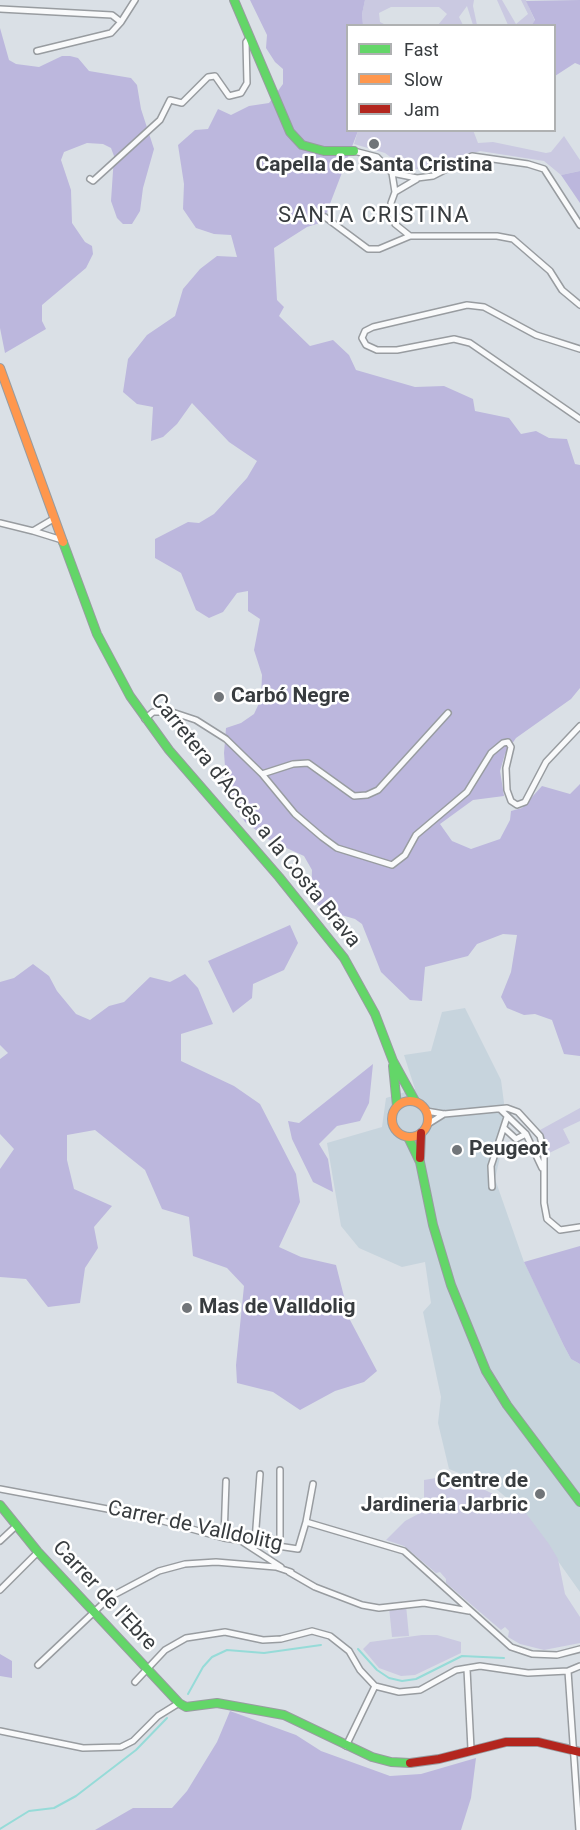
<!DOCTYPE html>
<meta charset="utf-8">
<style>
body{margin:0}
#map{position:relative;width:580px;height:1830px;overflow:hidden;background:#dae0e6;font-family:Roboto,sans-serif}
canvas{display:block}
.legend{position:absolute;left:346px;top:24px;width:210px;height:108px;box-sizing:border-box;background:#fff;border:2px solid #afb1b2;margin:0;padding:8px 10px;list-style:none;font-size:18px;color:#383c3f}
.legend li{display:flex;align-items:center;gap:12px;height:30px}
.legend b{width:30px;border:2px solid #afb1b2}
</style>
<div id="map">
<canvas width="580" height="1830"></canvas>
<ul class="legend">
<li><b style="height:8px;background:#63d668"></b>Fast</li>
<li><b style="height:8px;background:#ff974d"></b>Slow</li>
<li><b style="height:8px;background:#b3261e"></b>Jam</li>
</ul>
</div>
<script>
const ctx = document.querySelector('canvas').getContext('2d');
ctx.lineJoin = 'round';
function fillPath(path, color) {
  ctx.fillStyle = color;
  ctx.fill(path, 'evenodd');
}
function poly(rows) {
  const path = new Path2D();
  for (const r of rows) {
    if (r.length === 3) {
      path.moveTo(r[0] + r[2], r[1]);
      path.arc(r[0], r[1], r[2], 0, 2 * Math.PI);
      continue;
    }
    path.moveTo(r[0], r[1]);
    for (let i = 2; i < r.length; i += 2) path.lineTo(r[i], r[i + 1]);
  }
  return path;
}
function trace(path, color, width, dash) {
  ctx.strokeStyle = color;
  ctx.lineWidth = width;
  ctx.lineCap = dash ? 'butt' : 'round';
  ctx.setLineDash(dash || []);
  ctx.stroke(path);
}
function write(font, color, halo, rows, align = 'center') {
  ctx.font = font + ' Roboto,sans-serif';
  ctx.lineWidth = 5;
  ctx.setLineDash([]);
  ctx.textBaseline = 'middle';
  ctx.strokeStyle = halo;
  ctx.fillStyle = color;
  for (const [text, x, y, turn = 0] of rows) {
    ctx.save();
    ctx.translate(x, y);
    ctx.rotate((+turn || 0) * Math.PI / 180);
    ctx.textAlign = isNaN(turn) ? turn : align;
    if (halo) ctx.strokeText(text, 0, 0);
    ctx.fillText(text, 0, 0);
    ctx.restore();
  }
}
const built = poly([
 [465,1008,501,1080,504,1103,502,1148,495,1179,524,1262,539,1293,564,1346,571,1359,580,1364,580,1592,523,1512,494,1487,449,1469,438,1423,441,1397,423,1312,431,1303,425,1262,402,1267,359,1248,341,1226,327,1143,382,1127,386,1098,415,1089,404,1055,431,1051,442,1012]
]);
const green = poly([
 [365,0,474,0,473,6,477,25,473,25,467,6,459,17,463,25,438,25,447,14,439,7,391,7,379,13,380,22,386,25,363,25,362,14],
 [497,0,502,0,516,24,528,14,521,0,526,0,535,21,532,25,508,25],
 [473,130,478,143,493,142,546,153,551,152,564,136,580,160,580,171,561,175,544,161,480,151,428,169,406,169,385,153,354,144,358,131],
 [580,1108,580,1121,563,1129,570,1143,547,1154,540,1130],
 [454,1475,522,1508,549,1544,558,1559,565,1594,580,1617,580,1643,544,1650,520,1644,508,1637,509,1631,505,1627,501,1630,446,1583,446,1579,440,1572,436,1573,404,1546,386,1540,405,1521,424,1511,424,1480],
 [406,1605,409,1636,392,1637,389,1607],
 [422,1635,437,1635,461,1642,461,1653,415,1675,401,1676,379,1668,363,1649,370,1642]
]);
const forest = poly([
 [250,0,365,0,362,14,363,25,348,26,348,130,358,131,323,222,307,227,274,248,277,300,284,307,279,316,310,346,333,340,349,355,356,370,415,387,444,386,473,399,475,411,509,418,521,434,536,431,549,438,567,439,575,464,580,465,580,688,571,699,516,738,505,754,500,771,504,796,473,800,440,824,452,841,471,849,500,839,510,820,511,811,522,808,542,786,570,794,580,784,580,1056,564,1054,552,1020,535,1014,524,1015,507,1008,501,997,511,972,517,935,503,934,477,944,468,956,425,967,422,1001,410,1000,381,972,362,924,355,919,324,910,311,899,312,870,304,856,271,841,245,822,227,794,224,753,226,728,241,723,254,714,261,699,262,675,254,650,260,619,248,611,248,591,237,593,223,612,209,618,196,610,181,573,155,558,155,539,188,522,199,523,214,514,247,478,257,461,229,442,192,403,177,424,163,437,151,441,153,407,137,404,123,392,128,359,147,335,175,316,183,289,200,269,217,256,237,257,231,235,214,234,196,228,183,209,184,184,178,145,195,130,208,129,218,109,231,115,249,106,269,103,283,84,283,69,275,62,266,48,267,35],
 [580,0,580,65,575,63,555,76,554,26,532,25,535,20,526,1],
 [0,28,9,60,16,64,39,67,62,56,70,56,78,58,89,71,131,78,137,85,141,109,154,149,143,188,140,211,132,224,123,224,117,218,111,201,114,156,111,148,103,144,87,143,64,152,61,160,71,190,72,223,85,242,92,246,93,254,86,268,42,305,42,321,46,329,5,353,0,328],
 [580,171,580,203,561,175],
 [290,925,298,943,284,970,253,984,252,998,233,1013,208,961],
 [33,964,49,976,57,991,76,1014,90,1020,109,1006,124,1002,150,977,170,982,185,974,198,988,213,1024,181,1034,181,1061,234,1086,260,1104,296,1174,300,1202,279,1247,301,1257,336,1265,350,1320,377,1371,364,1382,335,1391,300,1410,273,1392,237,1383,236,1365,244,1286,227,1268,193,1256,189,1217,162,1209,145,1170,95,1130,67,1135,67,1160,74,1189,112,1206,94,1227,98,1248,85,1268,80,1303,48,1307,26,1279,0,1277,0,1169,14,1149,0,1134,0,1059,8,1053,0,1045,0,982,14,978],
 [373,1064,369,1103,360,1121,337,1126,319,1144,328,1159,333,1192,313,1182,292,1139,288,1121,299,1123],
 [580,1246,580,1364,571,1359,564,1346,524,1262],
 [0,1654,12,1661,12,1678,0,1676],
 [230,1711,296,1735,321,1751,390,1776,421,1774,476,1758,471,1798,461,1830,95,1830,133,1808,172,1808,187,1791,217,1742]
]);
const stream = poly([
 [358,1649,377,1670,389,1678,402,1681,416,1679,462,1656,504,1658],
 [188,1694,203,1667,212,1657,227,1650,264,1653,321,1645],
 [0,1829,29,1811,54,1808,76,1796,136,1750,167,1718]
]);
const street = poly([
 [0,9,112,15,121,22],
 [37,51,111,33,121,22,135,0],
 [354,151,377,157,392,173,417,178,433,176,472,156,528,164,544,169,580,225],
 [392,173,395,192,391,203,395,224,410,236],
 [90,179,93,181,160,120,170,100,182,103,208,77,215,76,229,96,241,93,247,83,246,42,250,37],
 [395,192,417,179],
 [325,217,368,249,379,249,410,236,497,236,513,239,550,271,562,290,580,305],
 [580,349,536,335,484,307,467,305,373,327,365,331,362,338,366,345,377,350,397,350,454,339,470,343,580,419],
 [0,523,33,531,55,518],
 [33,531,62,540],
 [145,719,153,712,172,712,196,720,226,739,262,774,295,814,322,837,337,848,392,865,405,855,416,835,467,792,491,753,503,743,508,742,511,747,506,768,507,790,511,801,517,805,525,802,546,762,580,726],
 [262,774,293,764,308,763,354,796,367,795,378,790,448,713],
 [500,1109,526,1134,542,1168],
 [426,1111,444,1114,507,1108,518,1112,540,1136,544,1152,544,1203,547,1219,560,1230,580,1227],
 [428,1124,444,1114],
 [504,1128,516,1139,526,1134],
 [492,1187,491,1166,507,1117],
 [280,1470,280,1545],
 [0,1489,145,1516,224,1538,298,1549,306,1522,404,1551,511,1647,532,1654,557,1655,580,1649],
 [306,1522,313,1484],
 [224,1538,226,1481],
 [0,1541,16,1526],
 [241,1541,281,1567],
 [255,1541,260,1474],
 [289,1572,315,1587,362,1605,379,1608,424,1603,469,1611],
 [0,1590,38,1552],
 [38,1665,110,1597,159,1571,185,1564,216,1562,276,1567,291,1572],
 [467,1669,471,1749],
 [568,1671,579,1830],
 [135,1682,165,1650,186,1638,225,1632,263,1640,281,1639,312,1631,330,1636,349,1651,360,1670,375,1686,399,1692,420,1690,456,1670,480,1666,528,1673,568,1671,580,1666],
 [0,1731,83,1748,121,1747,133,1741,158,1716,179,1703],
 [346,1746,375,1686]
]);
const fast = poly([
 [234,0,290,132,302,145,324,151,354,151],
 [63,542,97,634,130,696,169,750,279,877,344,958,375,1014,393,1061,415,1101],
 [393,1066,397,1106],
 [408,1137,420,1162,433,1225,451,1285,486,1371,507,1405,580,1502],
 [0,1505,38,1552,179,1703,186,1707,217,1703,284,1715,372,1757,391,1762,410,1763]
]);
const slow = poly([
 [0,368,63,542],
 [410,1119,18]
]);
const jam = poly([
 [420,1158,421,1133],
 [410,1763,439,1759,506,1742,538,1742,580,1752]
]);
const markers = [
 [374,144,6,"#717579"],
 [219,697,6,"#717579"],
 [457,1150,6,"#717579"],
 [187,1308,6,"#717579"],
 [540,1494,6,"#717579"]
];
const poiNames = [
 ["Capella de Santa Cristina",374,166,"center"],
 ["Carbó Negre",231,697],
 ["Peugeot",469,1150],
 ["Mas de Valldolig",199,1308],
 ["Centre de",528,1482,"right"],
 ["Jardineria Jarbric",528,1506,"right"]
];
const streetNames = [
 ["Carretera d'Accés a la Costa Brava",255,821,51],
 ["Carrer de Valldolitg",195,1527,12],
 ["Carrer de l'Ebre",104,1596,47]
];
const neighbourhoodNames = [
 ["SANTA CRISTINA",374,216]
];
fillPath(built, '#c7d4dd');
fillPath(green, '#cac9e1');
fillPath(forest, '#bcb7dd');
trace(stream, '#96dbd8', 2);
trace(street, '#989ca0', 8);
trace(fast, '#989ca0', 10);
trace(slow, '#989ca0', 10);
trace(jam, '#989ca0', 10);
trace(street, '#f9fafb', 5);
trace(fast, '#63d668', 8);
trace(slow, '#ff974d', 8);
trace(jam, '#b3261e', 8);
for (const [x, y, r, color] of markers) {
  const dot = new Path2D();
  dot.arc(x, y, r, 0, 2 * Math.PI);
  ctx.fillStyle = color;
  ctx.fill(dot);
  trace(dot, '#fff', 2);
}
write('bold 21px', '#383c3f', '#fff', poiNames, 'left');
write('21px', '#383c3f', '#fff', streetNames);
ctx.letterSpacing = '1.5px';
write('22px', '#383c3f', '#fff', neighbourhoodNames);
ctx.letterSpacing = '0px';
</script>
